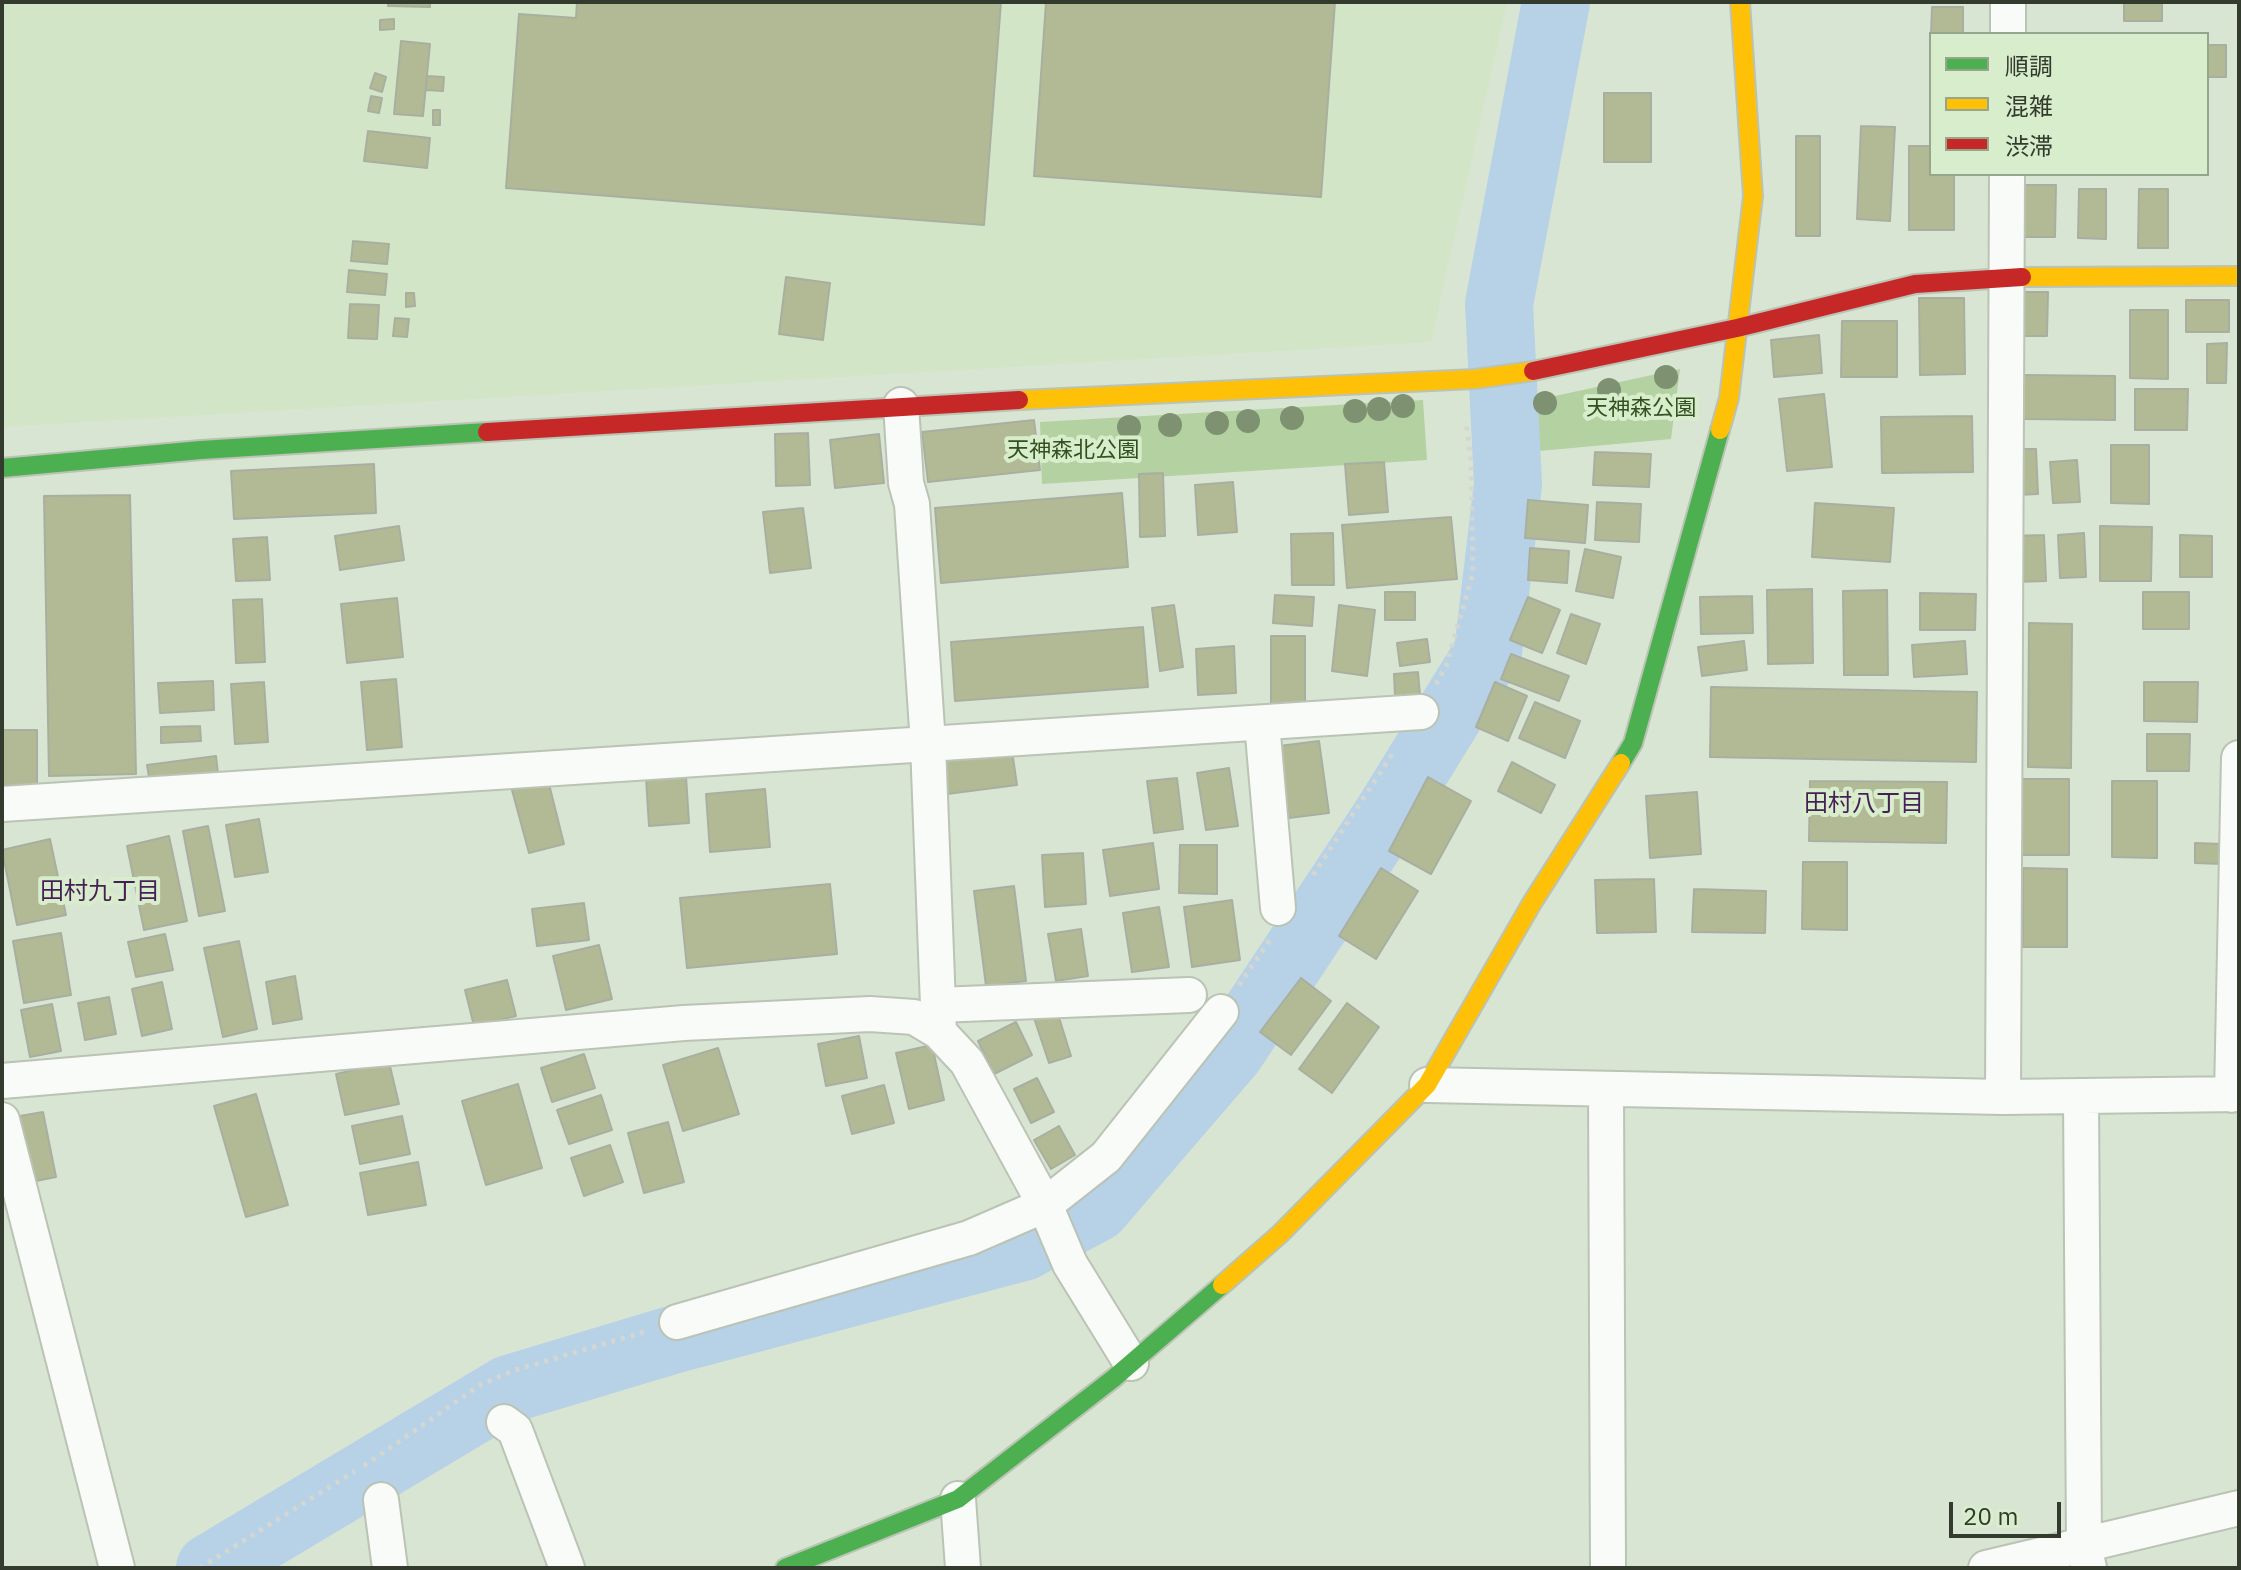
<!DOCTYPE html>
<meta charset="utf-8">
<style>
body{margin:0}
#map{position:relative;width:2241px;height:1570px;overflow:hidden;background:#d9e5d3;font-family:"IBM Plex Sans","Noto Sans JP",sans-serif}
canvas{display:block}
.frame{position:absolute;inset:0;border:4px solid #323b2e;pointer-events:none}
.legend{position:absolute;left:1929px;top:32px;width:280px;height:144px;box-sizing:border-box;background:#d7edcb;border:2px solid #95a68c;margin:0;padding:10px 14px;list-style:none;font-size:24px;color:#323b2e}
.legend li{display:flex;align-items:center;gap:16px;height:40px}
.legend b{width:40px;border:2px solid #95a68c}
.scale{position:absolute;left:1949px;top:1502px;width:112px;height:36px;box-sizing:border-box;border:4px solid #323b2e;border-top:0;padding-left:10px;font-size:24px;line-height:28px;white-space:nowrap;color:#323b2e;-webkit-text-stroke:6px #d7edcb;paint-order:stroke}
</style>
<div id="map">
<canvas width="2241" height="1570"></canvas>
<div class="frame"></div>
<ul class="legend">
<li><b style="height:10px;background:#4caf50"></b>順調</li>
<li><b style="height:10px;background:#ffc107"></b>混雑</li>
<li><b style="height:10px;background:#c62828"></b>渋滞</li>
</ul>
<div class="scale">20 m</div>
</div>
<script>
const ctx = document.querySelector('canvas').getContext('2d');
ctx.lineJoin = 'round';
function fillPath(path, color) {
  ctx.fillStyle = color;
  ctx.fill(path, 'evenodd');
}
function poly(rows) {
  const path = new Path2D();
  for (const r of rows) {
    path.moveTo(r[0], r[1]);
    for (let i = 2; i < r.length; i += 2) path.lineTo(r[i], r[i + 1]);
  }
  return path;
}
function trace(path, color, width, dash) {
  ctx.strokeStyle = color;
  ctx.lineWidth = width;
  ctx.lineCap = dash ? 'butt' : 'round';
  ctx.setLineDash(dash || []);
  ctx.stroke(path);
}
function write(font, color, halo, rows, align = 'center') {
  ctx.font = font + ' "IBM Plex Sans","Noto Sans JP",sans-serif';
  ctx.lineWidth = 8;
  ctx.setLineDash([]);
  ctx.textBaseline = 'middle';
  ctx.strokeStyle = halo;
  ctx.fillStyle = color;
  for (const [text, x, y, turn = 0] of rows) {
    ctx.save();
    ctx.translate(x, y);
    ctx.rotate((+turn || 0) * Math.PI / 180);
    ctx.textAlign = isNaN(turn) ? turn : align;
    if (halo) ctx.strokeText(text, 0, 0);
    ctx.fillText(text, 0, 0);
    ctx.restore();
  }
}
const built = poly([
 [2,2,1507,2,1431,342,2,427]
]);
const green = poly([
 [1680,369,1671,439,1528,452,1518,404],
 [1423,400,1427,460,1042,484,1040,422]
]);
const river = poly([
 [210,1568,509,1389,672,1340,1023,1247,1096,1208,1231,1051,1385,819,1488,652,1508,484,1499,304,1556,2]
]);
const building = poly([
 [388,2,430,2,430,7,388,6,388,2],
 [577,2,1001,2,984,225,506,188,519,14,576,18,577,2],
 [1046,2,1335,2,1321,197,1034,176,1046,2],
 [2124,2,2162,2,2162,21,2124,21,2124,2],
 [1932,7,1963,7,1963,34,1931,34,1932,7],
 [394,19,394,29,380,30,380,20,394,19],
 [401,41,430,44,423,116,394,114,401,41],
 [2207,45,2226,45,2226,77,2207,77,2207,45],
 [375,73,386,77,382,92,370,88,375,73],
 [427,76,444,77,443,91,426,90,427,76],
 [1604,93,1651,93,1651,162,1604,162,1604,93],
 [371,96,382,98,379,113,368,111,371,96],
 [433,110,440,110,440,125,433,125,433,110],
 [1861,126,1895,127,1890,221,1857,219,1861,126],
 [368,131,430,138,427,168,364,161,368,131],
 [1796,136,1820,136,1820,236,1796,236,1796,136],
 [1909,146,1931,146,1931,174,1954,174,1954,230,1909,230,1909,146],
 [2019,185,2056,185,2055,237,2019,237,2019,185],
 [2079,189,2106,189,2106,239,2078,238,2079,189],
 [2139,189,2168,189,2168,248,2138,248,2139,189],
 [353,241,389,244,387,264,351,261,353,241],
 [349,270,387,274,385,295,347,292,349,270],
 [786,277,830,283,823,340,779,334,786,277],
 [2018,292,2048,292,2047,336,2018,336,2018,292],
 [406,293,414,293,415,306,406,307,406,293],
 [1919,298,1964,298,1965,374,1920,375,1919,298],
 [2186,300,2229,300,2229,332,2186,332,2186,300],
 [350,304,379,305,377,339,348,338,350,304],
 [2130,310,2168,310,2168,379,2130,378,2130,310],
 [395,318,409,319,407,337,393,336,395,318],
 [1842,321,1897,321,1897,377,1841,377,1842,321],
 [1819,335,1822,373,1774,377,1771,340,1819,335],
 [2227,343,2226,383,2207,383,2207,344,2227,343],
 [2024,375,2115,376,2115,420,2024,419,2024,375],
 [2135,389,2188,389,2187,430,2135,430,2135,389],
 [1824,394,1832,467,1787,471,1779,399,1824,394],
 [1972,416,1973,472,1882,473,1881,417,1972,416],
 [1034,420,1040,470,928,482,922,432,1034,420],
 [808,433,810,485,776,486,775,434,808,433],
 [879,434,884,483,835,488,830,440,879,434],
 [2111,445,2149,445,2149,504,2111,503,2111,445],
 [2014,449,2036,449,2038,494,2016,495,2014,449],
 [1595,452,1651,454,1649,487,1593,485,1595,452],
 [2077,460,2080,502,2053,503,2050,462,2077,460],
 [1384,462,1388,512,1349,515,1345,464,1384,462],
 [374,464,376,513,234,519,231,471,374,464],
 [1163,473,1165,536,1140,537,1139,474,1163,473],
 [1233,482,1237,532,1198,535,1195,485,1233,482],
 [1122,493,1128,567,941,583,935,508,1122,493],
 [130,495,136,774,49,776,44,496,130,495],
 [1528,500,1588,505,1585,543,1525,538,1528,500],
 [1597,502,1641,504,1639,542,1595,540,1597,502],
 [1815,503,1894,508,1890,562,1812,557,1815,503],
 [803,508,811,568,770,573,763,512,803,508],
 [1451,517,1457,579,1347,588,1342,525,1451,517],
 [399,526,404,560,340,570,335,536,399,526],
 [2100,526,2152,527,2151,581,2100,581,2100,526],
 [1333,533,1334,585,1292,585,1291,534,1333,533],
 [2084,533,2086,577,2060,578,2058,535,2084,533],
 [2044,535,2046,581,2012,582,2010,536,2044,535],
 [2180,535,2212,536,2212,577,2180,577,2180,535],
 [267,537,270,580,236,581,233,539,267,537],
 [1530,548,1569,551,1567,583,1528,580,1530,548],
 [1585,549,1621,557,1613,598,1576,591,1585,549],
 [1812,589,1813,663,1768,664,1767,590,1812,589],
 [1887,590,1888,675,1844,675,1843,591,1887,590],
 [1385,592,1415,592,1415,620,1385,620,1385,592],
 [2143,592,2189,592,2189,629,2143,629,2143,592],
 [1920,593,1976,594,1975,630,1920,630,1920,593],
 [1275,595,1314,597,1312,626,1273,623,1275,595],
 [1752,596,1753,633,1701,634,1700,597,1752,596],
 [1528,597,1560,610,1542,653,1510,640,1528,597],
 [397,598,403,657,347,663,341,604,397,598],
 [262,599,265,662,236,663,233,600,262,599],
 [1174,605,1183,667,1160,671,1152,608,1174,605],
 [1339,605,1375,610,1367,676,1332,671,1339,605],
 [1571,614,1600,624,1586,664,1557,653,1571,614],
 [2029,623,2072,624,2071,768,2028,767,2029,623],
 [1143,627,1148,687,955,701,951,642,1143,627],
 [1271,636,1305,636,1305,704,1271,704,1271,636],
 [1427,639,1430,662,1400,666,1397,643,1427,639],
 [1744,641,1747,670,1702,676,1698,647,1744,641],
 [1965,641,1967,674,1914,677,1912,645,1965,641],
 [1234,646,1236,693,1198,695,1196,649,1234,646],
 [1511,654,1569,676,1559,701,1501,679,1511,654],
 [1418,672,1420,695,1395,697,1394,674,1418,672],
 [396,679,402,747,367,750,361,682,396,679],
 [213,681,214,710,160,713,158,683,213,681],
 [264,682,268,742,235,744,231,684,264,682],
 [1495,682,1527,696,1508,741,1476,727,1495,682],
 [2144,682,2198,682,2197,722,2144,721,2144,682],
 [1711,687,1977,692,1976,762,1710,757,1711,687],
 [1535,702,1580,721,1565,758,1519,738,1535,702],
 [200,726,201,741,161,743,161,727,200,726],
 [2,730,37,730,37,786,2,785,2,730],
 [2147,734,2190,734,2189,771,2147,771,2147,734],
 [1319,741,1329,813,1289,818,1279,746,1319,741],
 [1012,751,1017,785,947,794,943,760,1012,751],
 [216,756,218,774,150,783,147,765,216,756],
 [1512,762,1555,785,1541,813,1498,791,1512,762],
 [1229,768,1238,826,1206,830,1197,773,1229,768],
 [686,776,689,823,649,826,646,778,686,776],
 [1428,777,1471,801,1431,874,1389,851,1428,777],
 [1177,778,1183,829,1154,833,1147,781,1177,778],
 [2022,779,2069,779,2069,855,2021,855,2022,779],
 [548,780,564,844,529,853,512,790,548,780],
 [1810,781,1947,782,1946,843,1809,841,1810,781],
 [2112,781,2157,781,2157,858,2112,857,2112,781],
 [765,789,770,847,710,852,706,794,765,789],
 [1697,792,1701,854,1650,858,1646,796,1697,792],
 [259,819,268,872,235,877,226,825,259,819],
 [208,826,225,911,199,916,183,831,208,826],
 [169,836,187,921,144,930,127,846,169,836],
 [50,839,66,915,17,925,2,850,50,839],
 [1153,843,1159,889,1110,896,1103,850,1153,843],
 [2195,843,2222,844,2222,864,2195,863,2195,843],
 [1180,845,1217,845,1217,894,1179,893,1180,845],
 [1083,853,1086,904,1045,907,1042,855,1083,853],
 [1803,862,1847,862,1847,930,1802,929,1803,862],
 [1381,868,1418,891,1376,959,1339,936,1381,868],
 [2023,868,2067,869,2067,947,2023,947,2023,868],
 [1654,879,1656,932,1597,933,1595,880,1654,879],
 [830,884,837,954,687,968,680,898,830,884],
 [1014,886,1026,981,986,986,974,891,1014,886],
 [1694,889,1766,891,1765,933,1692,932,1694,889],
 [1232,900,1240,960,1192,967,1184,907,1232,900],
 [584,903,589,940,537,946,532,909,584,903],
 [1159,907,1169,967,1132,972,1123,913,1159,907],
 [1081,929,1088,976,1056,981,1048,934,1081,929],
 [61,933,71,995,24,1003,13,941,61,933],
 [165,934,173,970,136,977,128,942,165,934],
 [239,941,257,1029,223,1037,204,948,239,941],
 [599,945,612,999,566,1010,553,956,599,945],
 [295,976,302,1019,273,1024,266,982,295,976],
 [1301,978,1331,1001,1291,1055,1260,1032,1301,978],
 [507,980,516,1016,474,1026,465,990,507,980],
 [162,982,172,1029,142,1036,132,989,162,982],
 [109,997,116,1034,85,1040,78,1003,109,997],
 [1347,1003,1379,1027,1332,1093,1299,1069,1347,1003],
 [52,1004,61,1051,30,1057,21,1010,52,1004],
 [1057,1011,1071,1056,1049,1063,1034,1018,1057,1011],
 [1016,1022,1032,1055,994,1074,978,1041,1016,1022],
 [859,1036,867,1078,826,1086,818,1044,859,1036],
 [932,1045,944,1100,909,1109,896,1053,932,1045],
 [718,1048,739,1114,683,1131,663,1065,718,1048],
 [584,1054,595,1088,552,1102,541,1068,584,1054],
 [389,1062,399,1104,345,1115,336,1074,389,1062],
 [1037,1078,1054,1112,1031,1123,1014,1089,1037,1078],
 [518,1084,542,1168,486,1185,462,1101,518,1084],
 [884,1085,894,1123,852,1134,842,1096,884,1085],
 [256,1094,288,1205,246,1217,214,1106,256,1094],
 [601,1095,612,1130,569,1144,557,1110,601,1095],
 [43,1112,56,1177,26,1183,14,1117,43,1112],
 [402,1116,410,1154,360,1164,352,1126,402,1116],
 [668,1122,684,1182,644,1193,628,1133,668,1122],
 [1059,1126,1075,1155,1051,1169,1034,1140,1059,1126],
 [610,1145,623,1182,584,1196,571,1158,610,1145],
 [418,1162,426,1205,368,1215,360,1173,418,1162]
]);
const path = poly([
 [1436,684,1446,666,1473,573,1471,460,1466,421],
 [1313,875,1395,750],
 [1239,985,1270,940],
 [364,1466,480,1385,512,1371,644,1332],
 [200,1568,355,1471]
]);
const street = poly([
 [2008,34,2008,2],
 [901,405,906,483,912,504,928,744,939,1032],
 [1262,723,1278,908],
 [2,804,1421,712],
 [938,1005,1189,995],
 [2,1081,684,1023,870,1014,914,1017,939,1032,967,1062,1045,1205,1070,1264,1131,1363],
 [1427,1085,2003,1097,2239,1094],
 [1606,1089,1608,1568],
 [2232,1095,2239,758],
 [2081,1096,2084,1545,2089,1568],
 [2003,1097,2007,174],
 [2,1120,117,1568],
 [677,1322,969,1238,1045,1205,1106,1157,1221,1012],
 [504,1422,515,1430,567,1568],
 [958,1499,963,1568],
 [381,1500,390,1568],
 [1986,1568,2239,1508]
]);
const fast = poly([
 [2,468,201,450,487,432],
 [1621,763,1633,743,1720,430],
 [785,1568,958,1499,1114,1378,1222,1285]
]);
const slow = poly([
 [2022,277,2239,276],
 [1019,400,1475,379,1533,371],
 [1720,430,1729,398,1753,196,1740,2],
 [1222,1285,1280,1234,1427,1085,1532,903,1621,763]
]);
const jam = poly([
 [1533,371,1737,328,1915,284,2022,277],
 [487,432,1019,400]
]);
const trees = [
 [1666,377],
 [1609,390],
 [1545,403],
 [1403,406],
 [1379,409],
 [1355,411],
 [1292,418],
 [1248,421],
 [1217,423],
 [1170,425],
 [1129,427]
];
const parkNames = [
 ["天神森公園",1641,409],
 ["天神森北公園",1073,451]
];
const neighbourhoodNames = [
 ["田村八丁目",1864,804],
 ["田村九丁目",100,892]
];
fillPath(built, '#d2e6c7');
fillPath(green, '#b3d1a1');
trace(river, '#b7d1e7', 68);
fillPath(building, '#b2ba95');
trace(building, '#a9afa0', 2);
trace(street, '#bac3b4', 38);
trace(fast, '#bac3b4', 22);
trace(slow, '#bac3b4', 22);
trace(jam, '#bac3b4', 22);
trace(path, '#d4d7d1', 5, [4, 6]);
trace(street, '#f9fbf8', 34);
trace(fast, '#4caf50', 18);
trace(slow, '#ffc107', 18);
trace(jam, '#c62828', 18);
ctx.fillStyle = '#7e9271';
for (const [x, y] of trees) {
  ctx.beginPath();
  ctx.arc(x, y, 12, 0, 2 * Math.PI);
  ctx.fill();
}
write('22px', '#344f21', '#d7edcb', parkNames);
write('24px', '#451f56', '#d7edcb', neighbourhoodNames);
</script>
